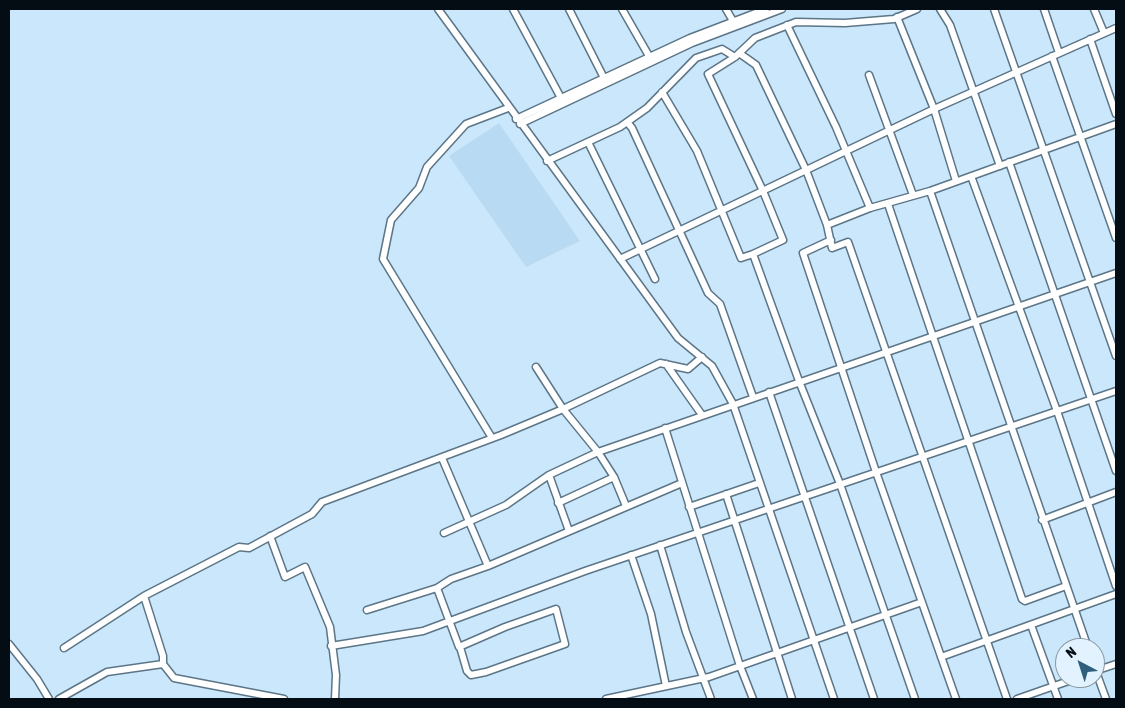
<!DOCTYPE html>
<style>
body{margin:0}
#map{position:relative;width:1125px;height:708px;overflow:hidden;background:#cbe7fb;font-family:"Asap Condensed",sans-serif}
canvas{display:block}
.frame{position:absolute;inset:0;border:10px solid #050d14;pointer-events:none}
.north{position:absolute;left:1055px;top:638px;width:50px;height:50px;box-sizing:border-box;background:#e2f3ff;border:1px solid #8a97a1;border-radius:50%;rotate:320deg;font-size:14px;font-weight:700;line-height:20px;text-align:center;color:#050d14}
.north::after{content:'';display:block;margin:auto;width:18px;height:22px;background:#305f7e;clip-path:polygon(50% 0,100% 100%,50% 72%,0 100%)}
</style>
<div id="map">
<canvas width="1125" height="708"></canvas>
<div class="frame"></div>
<div class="north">N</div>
</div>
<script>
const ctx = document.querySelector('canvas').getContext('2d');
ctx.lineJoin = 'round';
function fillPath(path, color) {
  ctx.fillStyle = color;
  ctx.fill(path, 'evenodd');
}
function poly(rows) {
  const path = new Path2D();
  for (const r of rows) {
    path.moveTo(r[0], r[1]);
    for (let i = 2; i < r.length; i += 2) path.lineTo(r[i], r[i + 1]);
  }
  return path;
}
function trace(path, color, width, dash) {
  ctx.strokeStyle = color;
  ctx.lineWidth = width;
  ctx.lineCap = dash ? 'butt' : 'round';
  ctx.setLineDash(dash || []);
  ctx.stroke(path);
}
const built = poly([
 [499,123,580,241,526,267,449,156]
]);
const minor = poly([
 [438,9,678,338,712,366,733,404,834,699],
 [513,9,561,98],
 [569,9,604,78],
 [622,9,649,56],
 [726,9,733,21],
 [940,9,950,25,1000,166],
 [994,9,1116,356],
 [1044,9,1059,53],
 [1094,9,1104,33],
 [897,17,934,109,956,181],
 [787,25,836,127,870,208],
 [1090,39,1116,114],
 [739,53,756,65,806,170,827,225,832,248,848,242,1007,699],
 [1052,56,1116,238],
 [735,57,708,74,763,191,783,240,753,254],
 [869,75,913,195],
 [662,92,697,151,741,258,753,254,799,381,840,484,915,699],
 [516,119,690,38,766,9],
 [627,122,632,128,708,293,720,304,753,397],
 [520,124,692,43,782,9],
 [588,142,655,279],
 [547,161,620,127,647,108,696,58,722,49,735,57,755,38,796,22,845,23,894,19,917,9],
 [1009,162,1116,471],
 [971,176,1057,411,1116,586],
 [930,191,1088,648],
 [888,204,1022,599,1025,601,1066,586],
 [827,225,870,208,930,191,1116,124],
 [831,240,803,253,876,472,956,699],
 [620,259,934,109,1116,28],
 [666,364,702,415],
 [536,367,563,409,598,452,614,477,626,506],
 [769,392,874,699],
 [665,428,740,666,753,699],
 [492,438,383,259,391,220,419,188,427,167,466,124,508,108],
 [442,458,488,566],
 [549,475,569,531],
 [726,494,792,699],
 [558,503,614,477],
 [689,507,759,483],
 [1042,520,1116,492],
 [444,533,506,505,549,475,598,452,1116,273],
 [270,536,285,577,305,567,330,627,336,675,335,699],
 [660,545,686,632,711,699],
 [631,555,651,614,666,686],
 [437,588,459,647,505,627,556,609,565,644,486,672,471,675,467,671,460,647],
 [144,596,163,656,163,664],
 [367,610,437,588,451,579,488,566,682,483],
 [1031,625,1058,699],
 [9,644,37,679,49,699],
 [331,646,423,631,585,571,1116,391],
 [64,648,144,596,239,547,249,548,312,514,322,502,501,435,563,409,660,363,688,369,702,357],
 [941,657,1116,594],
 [1095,669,1106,699],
 [1095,671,1116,664],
 [59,699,107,672,163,664,174,678,284,699],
 [606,699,709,677,922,602],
 [1017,699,1077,678]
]);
fillPath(built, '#b8dbf3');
trace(minor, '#5c7587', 9);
trace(minor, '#fff', 6);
</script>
